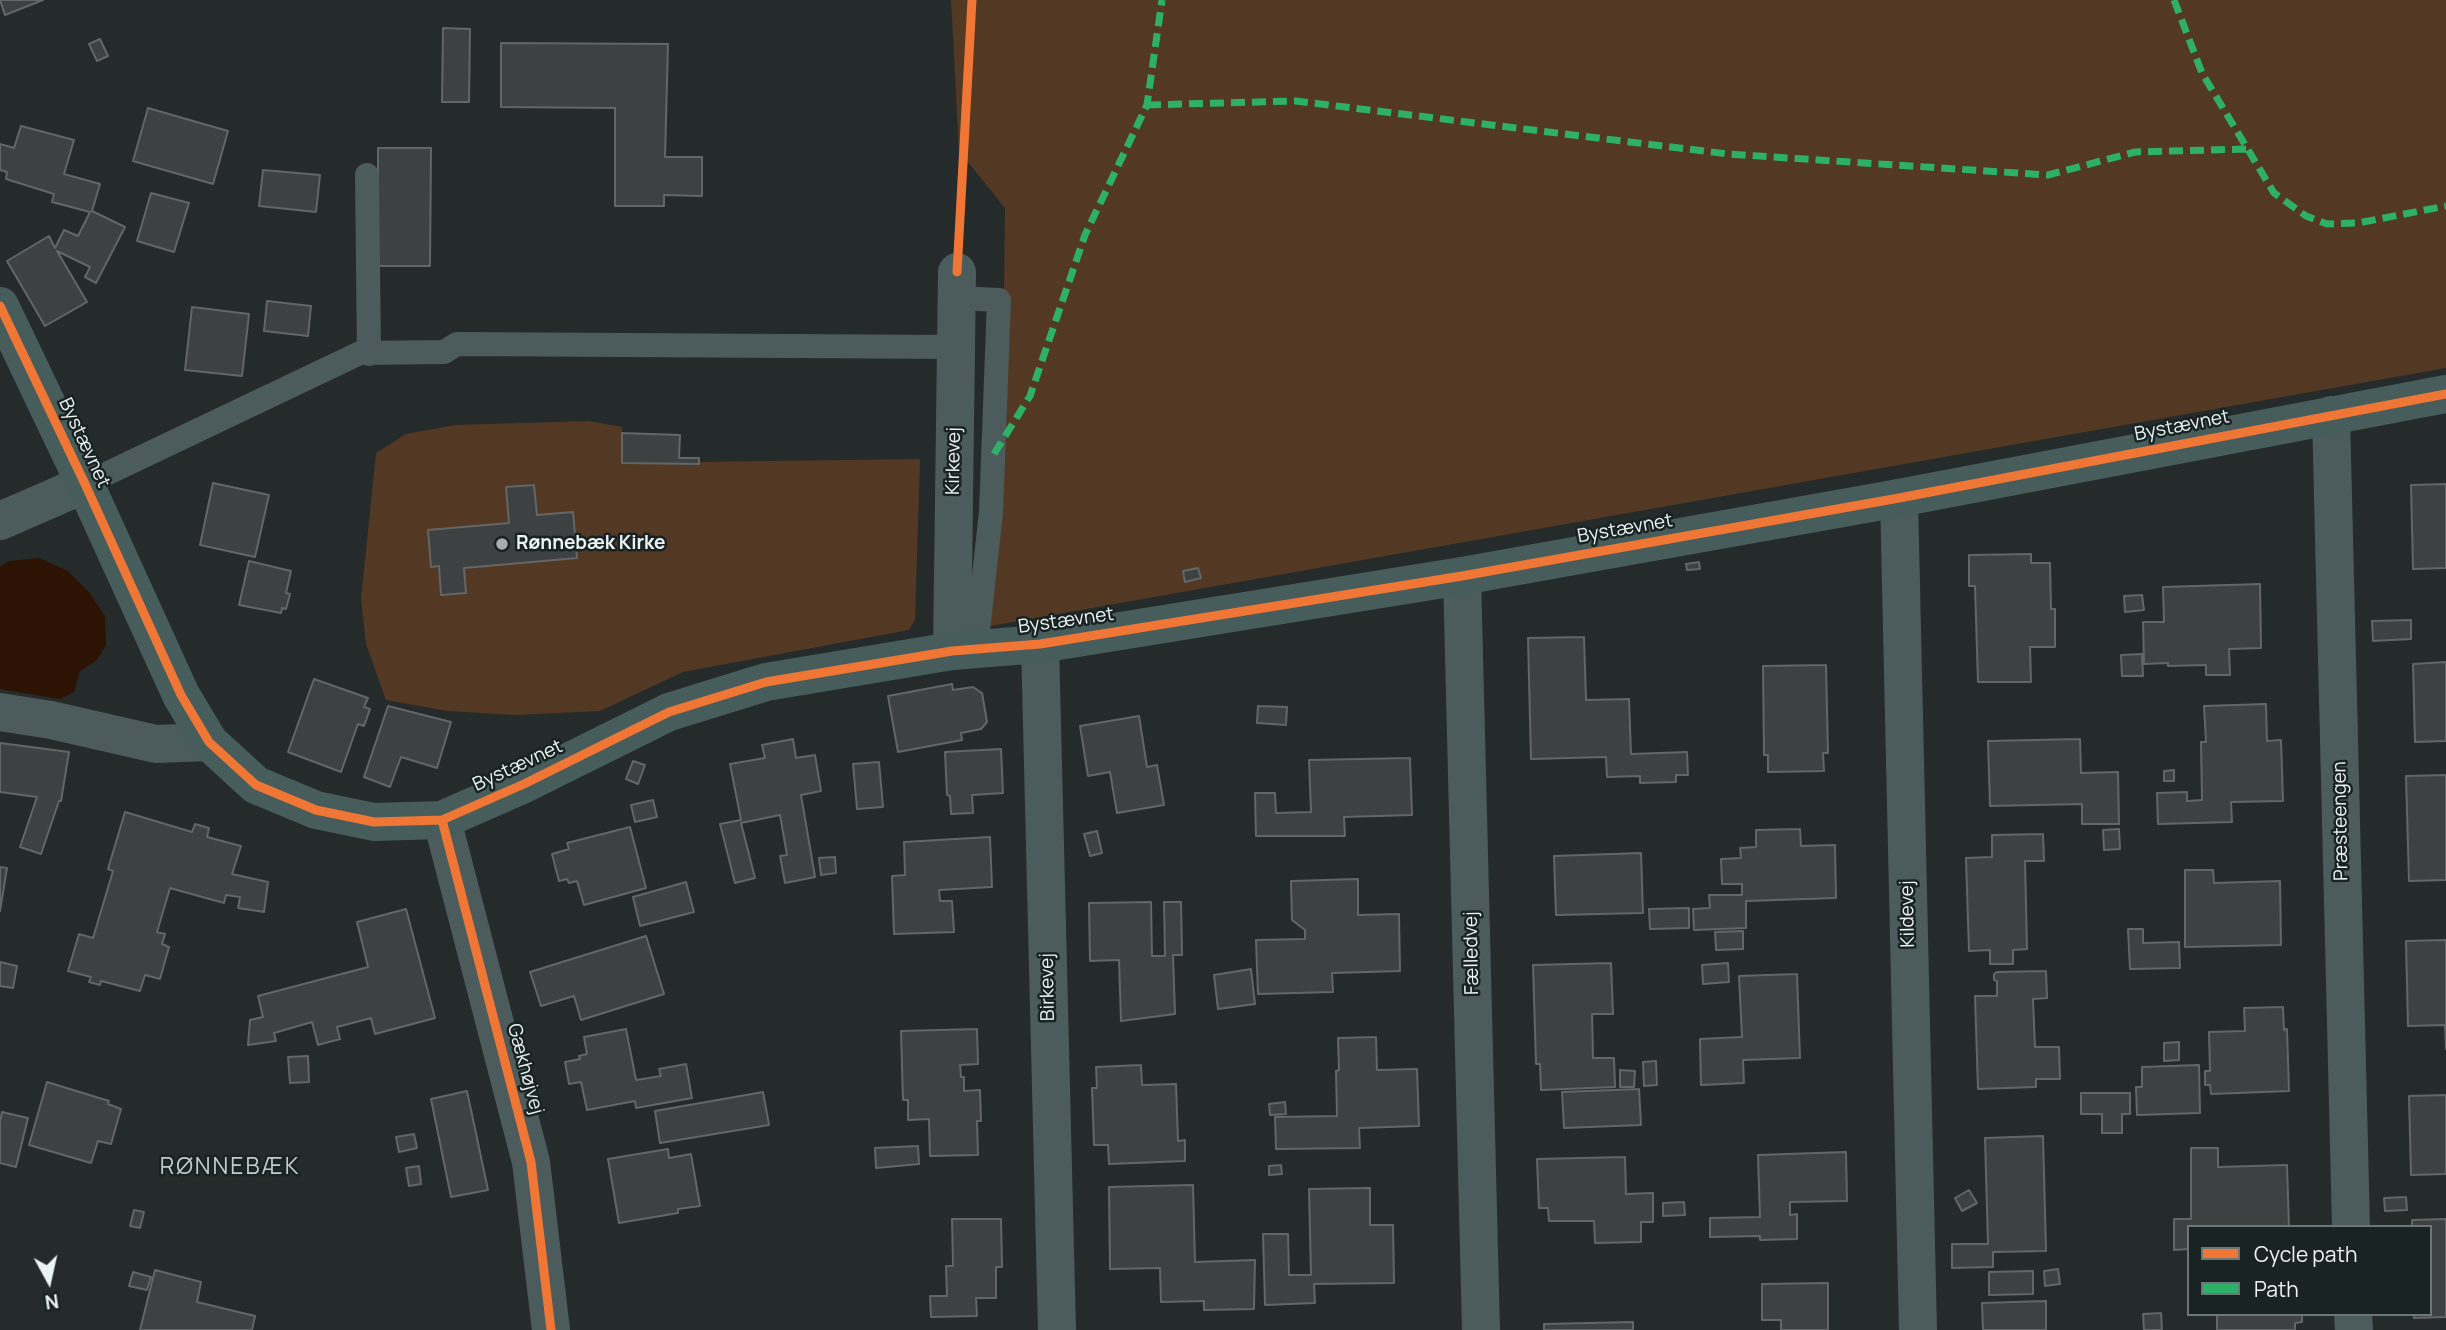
<!DOCTYPE html>
<meta charset="utf-8">
<style>
body{margin:0}
#map{position:relative;width:2446px;height:1330px;overflow:hidden;background:#252a2a;font-family:Manrope,sans-serif}
canvas{display:block}
.legend{position:absolute;left:2187px;top:1225px;width:245px;height:91px;box-sizing:border-box;background:#192323;border:2px solid #6d7676;margin:0;padding:9px 12px;list-style:none;font-size:21px;color:#ecf3f3}
.legend li{display:flex;align-items:center;gap:14px;height:35px}
.legend b{width:35px;border:2px solid #6d7676}
.north{position:absolute;left:14px;top:1246px;width:70px;height:70px;-webkit-text-stroke:5px #192323;paint-order:stroke;rotate:172deg;font-size:19px;font-weight:700;line-height:28px;text-align:center;color:#ecf3f3}
.north::after{content:'';display:block;margin:auto;width:24px;height:32px;background:#ecf3f3;clip-path:polygon(50% 0,100% 100%,50% 72%,0 100%)}
</style>
<div id="map">
<canvas width="2446" height="1330"></canvas>
<ul class="legend">
<li><b style="height:9px;background:#f07635"></b>Cycle path</li>
<li><b style="height:9px;background:#2db169"></b>Path</li>
</ul>
<div class="north">N</div>
</div>
<script>
const ctx = document.querySelector('canvas').getContext('2d');
ctx.lineJoin = 'round';
function fillPath(path, color) {
  ctx.fillStyle = color;
  ctx.fill(path, 'evenodd');
}
function poly(rows) {
  const path = new Path2D();
  for (const r of rows) {
    path.moveTo(r[0], r[1]);
    for (let i = 2; i < r.length; i += 2) path.lineTo(r[i], r[i + 1]);
  }
  return path;
}
function trace(path, color, width, dash) {
  ctx.strokeStyle = color;
  ctx.lineWidth = width;
  ctx.lineCap = dash ? 'butt' : 'round';
  ctx.setLineDash(dash || []);
  ctx.stroke(path);
}
function write(font, color, halo, rows, align = 'center') {
  ctx.font = font + ' Manrope,sans-serif';
  ctx.lineWidth = 5;
  ctx.setLineDash([]);
  ctx.textBaseline = 'middle';
  ctx.strokeStyle = halo;
  ctx.fillStyle = color;
  for (const [text, x, y, turn = 0] of rows) {
    ctx.save();
    ctx.translate(x, y);
    ctx.rotate((+turn || 0) * Math.PI / 180);
    ctx.textAlign = isNaN(turn) ? turn : align;
    if (halo) ctx.strokeText(text, 0, 0);
    ctx.fillText(text, 0, 0);
    ctx.restore();
  }
}
const green = poly([
 [951,0,2446,0,2446,368,985,627,1002,457,1005,208,959,151],
 [589,421,622,427,622,463,920,459,915,620,909,630,683,672,600,711,516,715,447,711,386,700,366,644,361,599,376,453,406,434,455,425]
]);
const water = poly([
 [39,558,68,571,89,592,105,616,106,645,97,660,80,671,74,692,60,699,0,689,0,567,9,561]
]);
const building = poly([
 [0,0,43,0,5,15,0,0],
 [443,28,470,29,469,102,442,102,443,28],
 [100,39,108,56,97,61,89,44,100,39],
 [501,43,668,44,665,157,702,157,702,196,664,195,664,206,615,206,615,108,501,107,501,43],
 [148,108,228,131,213,184,133,161,148,108],
 [21,126,74,140,64,174,100,184,92,211,125,227,96,283,85,277,90,267,57,251,87,302,45,326,7,261,49,236,55,248,64,230,78,236,90,212,52,202,54,194,6,179,7,172,0,170,0,144,14,148,21,126],
 [378,148,431,148,430,266,378,266,378,148],
 [263,170,320,175,316,212,259,206,263,170],
 [151,193,189,203,174,252,137,241,151,193],
 [267,301,311,306,308,336,264,331,267,301],
 [192,307,249,314,242,376,185,370,192,307],
 [622,433,680,435,679,458,699,458,699,464,622,463,622,433],
 [213,483,269,495,255,557,200,545,213,483],
 [2446,484,2446,568,2413,569,2411,485,2446,484],
 [534,485,537,515,573,512,577,558,464,568,466,593,441,595,439,566,431,567,428,530,509,523,506,487,534,485],
 [2031,554,2031,563,2050,563,2051,609,2055,609,2055,647,2030,647,2031,682,1978,682,1975,586,1969,586,1969,555,2031,554],
 [249,561,291,571,286,593,290,594,286,609,282,608,281,613,239,605,249,561],
 [1699,562,1700,569,1687,570,1686,564,1699,562],
 [1198,568,1201,578,1185,582,1183,571,1198,568],
 [2260,584,2261,648,2229,649,2230,675,2206,675,2206,665,2168,666,2168,663,2144,664,2143,622,2164,622,2163,587,2260,584],
 [2142,595,2144,610,2125,612,2124,596,2142,595],
 [2411,620,2411,639,2373,641,2372,621,2411,620],
 [1584,637,1586,700,1629,699,1631,754,1687,752,1688,775,1676,775,1676,782,1640,783,1640,776,1607,777,1606,757,1531,759,1528,638,1584,637],
 [2142,654,2143,676,2122,676,2121,655,2142,654],
 [2446,662,2446,741,2415,742,2413,664,2446,662],
 [1826,665,1828,753,1823,753,1824,771,1768,772,1768,755,1764,755,1763,666,1826,665],
 [314,679,368,698,364,707,370,709,364,726,358,724,341,772,288,752,314,679],
 [952,684,953,690,973,687,982,693,987,722,981,729,961,733,962,740,898,752,888,696,952,684],
 [2266,704,2267,741,2281,740,2283,801,2231,802,2232,822,2158,824,2157,793,2187,792,2187,801,2202,800,2201,742,2206,742,2204,706,2266,704],
 [388,706,451,722,437,768,401,757,390,787,364,777,388,706],
 [1258,706,1287,707,1286,725,1257,723,1258,706],
 [1139,716,1147,767,1157,765,1164,805,1117,813,1110,772,1088,776,1080,726,1139,716],
 [793,739,796,758,815,755,821,791,801,795,815,877,785,883,780,856,787,855,780,815,741,823,755,878,735,883,720,824,741,820,730,764,765,758,762,745,793,739],
 [2080,739,2081,773,2118,772,2119,824,2082,824,2082,804,1990,806,1988,741,2080,739],
 [0,743,69,752,61,801,59,801,41,854,20,847,37,797,0,792,0,743],
 [1001,749,1003,793,972,795,973,813,951,814,950,796,947,795,945,752,1001,749],
 [1410,758,1412,815,1344,817,1345,836,1256,836,1255,793,1275,793,1276,813,1311,812,1309,760,1410,758],
 [633,761,645,765,638,784,626,779,633,761],
 [879,762,883,807,857,809,853,764,879,762],
 [2174,770,2174,781,2164,781,2164,771,2174,770],
 [2446,775,2446,880,2409,881,2406,776,2446,775],
 [653,800,657,817,635,822,631,805,653,800],
 [125,812,192,832,195,824,209,828,207,837,241,846,232,874,268,882,264,912,238,908,240,897,226,895,224,903,170,888,157,932,165,934,162,944,169,947,160,979,145,975,140,991,101,981,100,985,89,982,91,977,68,971,79,934,93,938,113,871,108,869,125,812],
 [630,827,646,888,584,905,577,881,569,883,567,879,559,881,552,854,569,849,567,843,630,827],
 [1800,829,1801,846,1835,845,1836,898,1746,901,1746,928,1694,930,1693,909,1710,908,1709,895,1742,895,1742,884,1722,884,1721,859,1741,858,1740,848,1756,847,1756,830,1800,829],
 [2119,829,2120,849,2104,850,2103,830,2119,829],
 [1097,831,1102,853,1090,856,1084,834,1097,831],
 [2043,834,2044,861,2025,861,2027,949,2013,950,2013,964,1990,964,1990,950,1969,951,1966,858,1992,857,1992,835,2043,834],
 [990,837,992,887,939,890,940,901,952,901,954,932,894,934,892,876,905,875,904,842,990,837],
 [1641,853,1643,913,1556,915,1554,856,1641,853],
 [835,857,836,873,821,875,819,858,835,857],
 [0,867,7,868,0,911,0,867],
 [2185,870,2213,870,2214,883,2280,881,2281,945,2185,947,2185,870],
 [1358,879,1358,915,1399,914,1400,971,1332,973,1333,992,1258,994,1256,940,1305,939,1305,930,1292,920,1291,881,1358,879],
 [686,882,694,912,640,926,633,897,686,882],
 [1151,902,1152,956,1165,956,1164,902,1181,902,1182,955,1173,955,1175,1014,1121,1021,1119,960,1090,961,1089,903,1151,902],
 [1689,908,1689,928,1650,929,1649,909,1689,908],
 [406,909,435,1018,375,1034,371,1018,337,1027,340,1039,318,1045,312,1022,274,1033,276,1041,248,1045,250,1020,263,1017,258,996,368,967,357,922,406,909],
 [2128,929,2143,929,2143,943,2179,942,2180,968,2130,969,2128,929],
 [1743,931,1743,949,1716,950,1715,932,1743,931],
 [646,936,664,994,581,1020,574,996,541,1006,530,972,646,936],
 [2446,940,2446,1049,2445,1025,2408,1026,2406,941,2446,940],
 [0,962,17,966,13,988,0,986,0,962],
 [1611,963,1613,1014,1592,1014,1593,1058,1614,1058,1615,1087,1541,1090,1540,1064,1536,1064,1533,965,1611,963],
 [1728,963,1729,982,1703,984,1702,965,1728,963],
 [1251,969,1255,1004,1218,1009,1214,975,1251,969],
 [2046,971,2047,998,2033,999,2035,1047,2059,1047,2060,1079,2036,1079,2036,1087,1978,1089,1975,996,1997,996,1997,981,1994,980,1994,974,1997,972,2046,971],
 [1797,974,1800,1058,1743,1060,1744,1083,1701,1085,1700,1039,1742,1037,1739,976,1797,974],
 [2283,1007,2284,1030,2287,1029,2289,1091,2211,1094,2210,1085,2205,1085,2205,1071,2210,1071,2209,1032,2245,1031,2244,1008,2283,1007],
 [626,1029,636,1080,661,1076,659,1069,686,1064,692,1098,636,1108,635,1101,587,1110,581,1082,569,1084,565,1062,580,1059,579,1056,587,1054,584,1037,626,1029],
 [977,1029,978,1064,960,1065,961,1077,964,1077,964,1091,980,1090,981,1121,977,1121,978,1155,930,1156,929,1119,908,1120,908,1100,903,1100,901,1031,977,1029],
 [1376,1037,1377,1070,1417,1069,1419,1126,1359,1128,1360,1148,1276,1149,1275,1117,1337,1116,1336,1071,1339,1070,1338,1038,1376,1037],
 [2179,1042,2179,1060,2164,1061,2164,1043,2179,1042],
 [308,1056,309,1082,290,1083,288,1057,308,1056],
 [1656,1061,1657,1085,1644,1086,1643,1062,1656,1061],
 [1141,1065,1142,1085,1176,1084,1178,1141,1185,1140,1185,1161,1109,1164,1108,1145,1094,1145,1092,1088,1097,1088,1096,1067,1141,1065],
 [2199,1065,2200,1113,2137,1115,2136,1087,2142,1087,2142,1067,2199,1065],
 [1620,1070,1635,1071,1634,1087,1620,1087,1620,1070],
 [47,1082,109,1101,108,1104,121,1109,111,1144,98,1141,91,1163,29,1145,47,1082],
 [1639,1089,1641,1125,1564,1128,1562,1092,1639,1089],
 [467,1091,488,1190,451,1197,431,1099,467,1091],
 [763,1092,769,1125,660,1143,655,1111,763,1092],
 [2081,1093,2130,1093,2130,1114,2122,1114,2122,1133,2102,1133,2102,1114,2081,1114,2081,1093],
 [2446,1095,2446,1174,2411,1175,2409,1096,2446,1095],
 [1285,1102,1286,1114,1270,1115,1269,1104,1285,1102],
 [2,1112,28,1118,16,1167,0,1163,0,1122,2,1112],
 [414,1134,417,1148,399,1152,396,1137,414,1134],
 [2043,1136,2046,1251,1993,1252,1993,1267,1952,1268,1952,1244,1988,1244,1985,1138,2043,1136],
 [918,1146,919,1164,876,1168,875,1148,918,1146],
 [2191,1148,2218,1148,2218,1167,2287,1165,2289,1227,2189,1227,2189,1249,2174,1250,2174,1219,2191,1219,2191,1148],
 [668,1149,669,1158,691,1154,700,1206,678,1209,678,1213,619,1223,608,1159,668,1149],
 [1846,1152,1847,1201,1790,1202,1790,1215,1797,1214,1797,1239,1760,1240,1760,1236,1710,1237,1710,1218,1760,1217,1758,1155,1846,1152],
 [1625,1157,1626,1194,1653,1193,1653,1222,1641,1222,1641,1242,1595,1243,1594,1221,1549,1221,1548,1208,1539,1208,1537,1159,1625,1157],
 [1281,1165,1282,1174,1269,1175,1269,1166,1281,1165],
 [419,1166,421,1184,409,1186,406,1168,419,1166],
 [1193,1185,1195,1262,1255,1260,1254,1309,1204,1310,1204,1301,1161,1302,1160,1268,1110,1269,1109,1187,1193,1185],
 [1370,1188,1370,1225,1393,1225,1394,1283,1314,1284,1315,1303,1265,1305,1263,1234,1288,1234,1289,1275,1311,1275,1309,1189,1370,1188],
 [1969,1190,1977,1203,1962,1211,1955,1198,1969,1190],
 [2406,1197,2407,1210,2385,1211,2384,1198,2406,1197],
 [1684,1202,1685,1215,1663,1216,1663,1203,1684,1202],
 [134,1210,144,1212,140,1228,130,1226,134,1210],
 [952,1219,1001,1219,1002,1267,996,1267,996,1298,976,1298,977,1316,931,1317,930,1296,947,1296,946,1266,953,1266,952,1219],
 [2446,1219,2446,1317,2414,1318,2414,1314,2430,1314,2430,1227,2412,1227,2412,1220,2446,1219],
 [2058,1269,2060,1284,2045,1286,2044,1271,2058,1269],
 [155,1270,201,1282,197,1302,255,1316,252,1330,140,1330,155,1270],
 [2033,1271,2033,1294,1989,1295,1989,1272,2033,1271],
 [133,1272,151,1277,147,1290,129,1286,133,1272],
 [1828,1283,1828,1330,1781,1330,1781,1320,1762,1320,1762,1284,1828,1283],
 [2046,1301,2046,1330,1983,1330,1982,1303,2046,1301],
 [2161,1313,2162,1330,2144,1330,2143,1314,2161,1313],
 [2217,1314,2302,1314,2302,1322,2295,1323,2295,1330,2217,1330,2217,1314],
 [1633,1322,1633,1330,1544,1330,1544,1324,1633,1322]
]);
const lane = poly([
 [367,175,369,354],
 [957,298,999,300,991,512,976,649],
 [85,484,360,353,444,352,457,344,956,347]
]);
const street = poly([
 [2331,415,2351,1227],
 [1899,498,1918,1330],
 [0,521,85,484],
 [1462,576,1481,1330],
 [1040,644,1057,1330],
 [952,651,957,272],
 [0,712,51,720,156,744,209,742],
 [442,820,531,1162,551,1330],
 [2353,1314,2354,1330]
]);
const secondary = poly([
 [0,306,85,484,181,695,209,742,256,785,316,810,374,822,442,820,524,784,669,712,766,682,952,651,1040,644,1462,576,1899,498,2446,394]
]);
const quiet = poly([
 [2174,0,2202,73,2274,193,2306,216,2327,224,2358,223,2446,206],
 [1147,105,1296,101,1728,154,2048,175,2135,152,2248,149],
 [994,454,1030,396,1085,235,1147,105,1162,0]
]);
const cycleway = poly([
 [957,272,972,0],
 [0,306,85,484,181,695,209,742,256,785,316,810,374,822,442,820,524,784,669,712,766,682,952,651,1040,644,1462,576,1899,498,2446,394],
 [442,820,531,1162,551,1330]
]);
const markers = [
 [502,544,7,"#a6adad"]
];
const streetNames = [
 ["Bystævnet",2182,426,-11],
 ["Bystævnet",84,443,65],
 ["Kirkevej",954,461,-89],
 ["Bystævnet",1625,529,-10],
 ["Bystævnet",1066,621,-8],
 ["Bystævnet",518,766,-25],
 ["Præsteengen",2341,821,-91],
 ["Kildevej",1908,914,-91],
 ["Fælledvej",1472,953,-91],
 ["Birkevej",1048,987,-91],
 ["Gækhøjvej",525,1069,75]
];
const poiNames = [
 ["Rønnebæk Kirke",516,544]
];
const quarterNames = [
 ["RØNNEBÆK",230,1168]
];
fillPath(green, '#533923');
fillPath(water, '#2c1304');
fillPath(building, '#3d4141');
trace(building, '#626666', 2);
trace(lane, '#4c5c5c', 24);
trace(street, '#4c5c5c', 38);
trace(secondary, '#465d5c', 38);
trace(quiet, '#2db169', 7, [14, 7]);
trace(cycleway, '#f07635', 9);
for (const [x, y, r, color] of markers) {
  const dot = new Path2D();
  dot.arc(x, y, r, 0, 2 * Math.PI);
  ctx.fillStyle = color;
  ctx.fill(dot);
  trace(dot, '#192323', 2.5);
}
write('19px', '#ecf3f3', '#192323', streetNames);
write('bold 19px', '#ecf3f3', '#192323', poiNames, 'left');
ctx.letterSpacing = '2px';
write('23px', '#bfcccb', '#192323', quarterNames);
ctx.letterSpacing = '0px';
</script>
